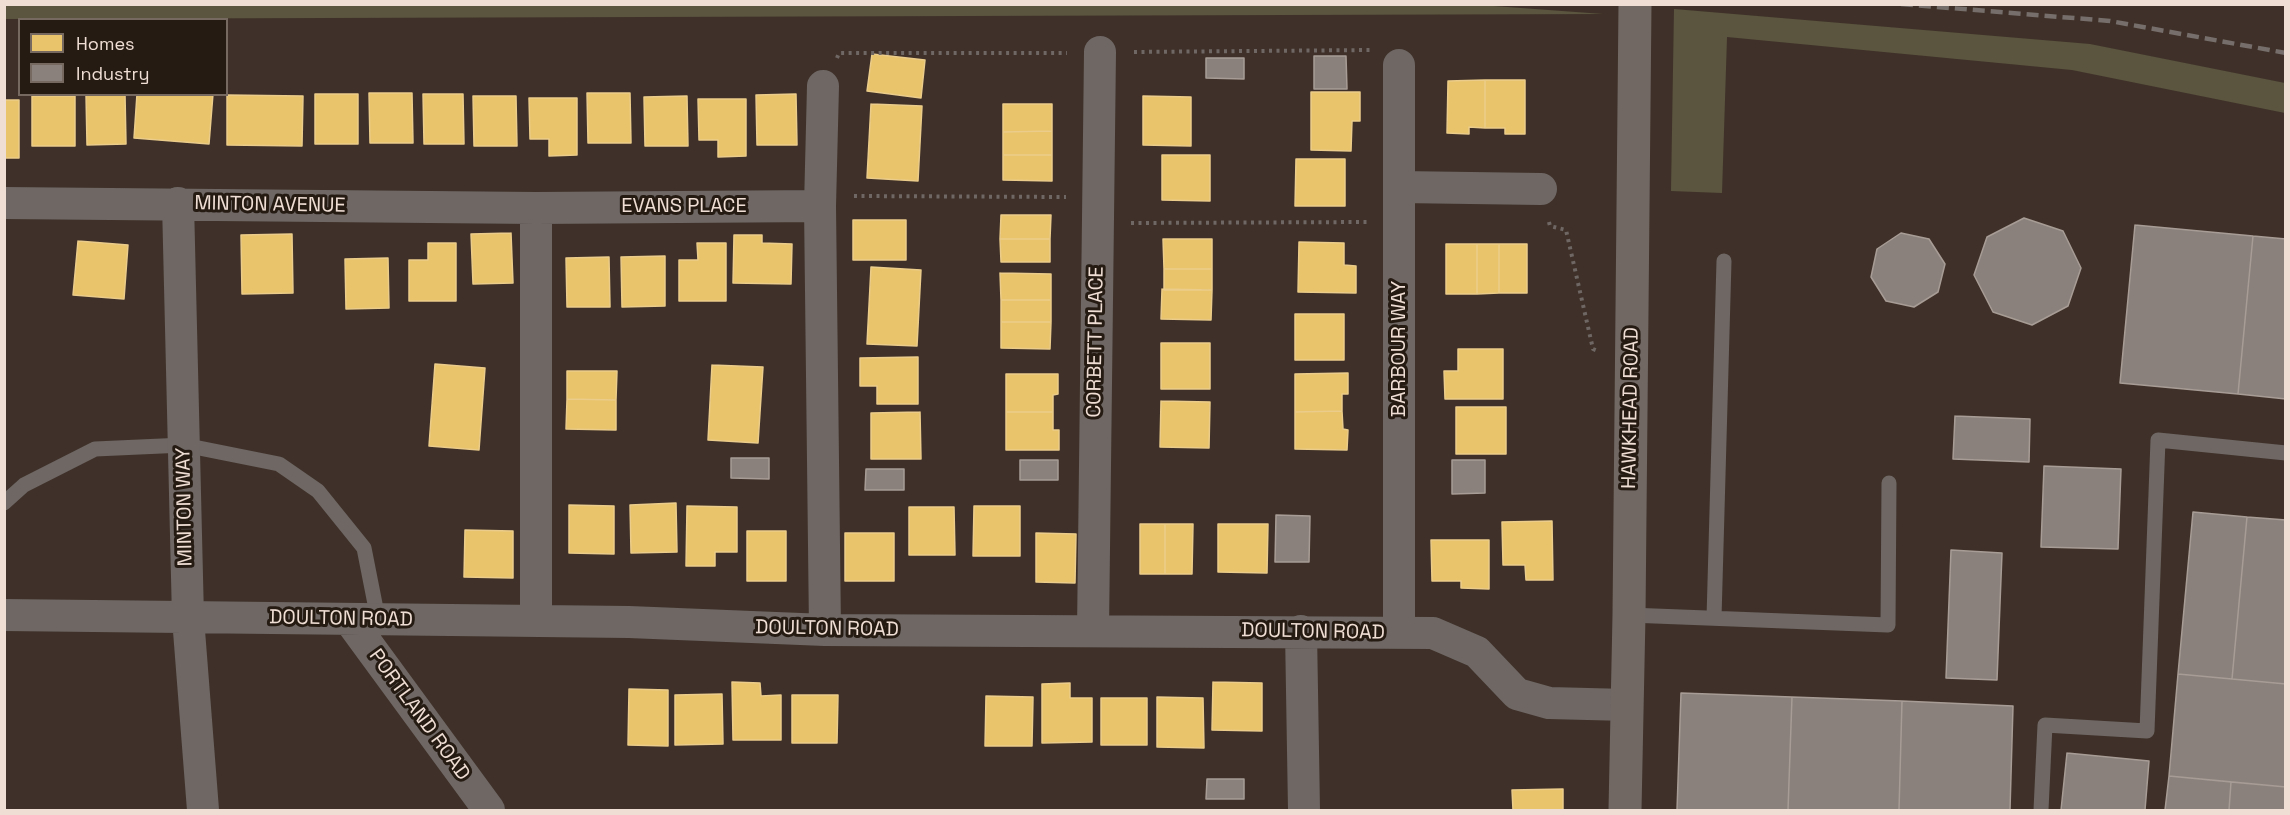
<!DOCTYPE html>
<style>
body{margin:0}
#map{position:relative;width:2290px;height:815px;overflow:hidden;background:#3f3129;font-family:"Space Grotesk",sans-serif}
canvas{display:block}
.frame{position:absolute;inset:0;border:6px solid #efded4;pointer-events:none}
.legend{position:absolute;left:18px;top:18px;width:210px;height:78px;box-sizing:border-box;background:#261b13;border:2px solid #766960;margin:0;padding:8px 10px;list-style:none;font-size:18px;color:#efded4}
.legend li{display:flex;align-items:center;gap:12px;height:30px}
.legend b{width:30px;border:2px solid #766960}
</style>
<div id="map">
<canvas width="2290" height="815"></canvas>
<div class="frame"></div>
<ul class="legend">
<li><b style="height:16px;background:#e9c46a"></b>Homes</li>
<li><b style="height:16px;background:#8a817c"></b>Industry</li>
</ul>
</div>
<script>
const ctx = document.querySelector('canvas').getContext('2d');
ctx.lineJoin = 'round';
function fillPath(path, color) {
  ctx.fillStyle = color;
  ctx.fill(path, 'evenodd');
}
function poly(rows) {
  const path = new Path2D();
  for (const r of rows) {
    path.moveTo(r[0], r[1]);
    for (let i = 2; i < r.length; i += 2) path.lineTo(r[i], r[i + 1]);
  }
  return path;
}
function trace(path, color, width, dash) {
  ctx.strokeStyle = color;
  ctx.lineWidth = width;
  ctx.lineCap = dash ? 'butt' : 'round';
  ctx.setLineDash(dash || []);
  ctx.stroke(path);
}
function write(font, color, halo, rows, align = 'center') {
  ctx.font = font + ' "Space Grotesk",sans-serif';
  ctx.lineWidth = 6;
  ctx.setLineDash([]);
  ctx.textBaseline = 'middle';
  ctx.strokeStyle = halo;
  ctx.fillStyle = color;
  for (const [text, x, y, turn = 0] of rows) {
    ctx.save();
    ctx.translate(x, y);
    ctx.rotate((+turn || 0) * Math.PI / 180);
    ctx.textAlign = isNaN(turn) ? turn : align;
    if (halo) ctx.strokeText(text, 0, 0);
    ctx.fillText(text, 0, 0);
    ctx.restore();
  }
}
const green = poly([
 [1480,5,1603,14,4,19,5,4],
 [1674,9,2090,44,2285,83,2285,113,2072,70,1727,37,1722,193,1671,191]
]);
const homes = poly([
 [872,54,925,60,921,98,867,91,872,54],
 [1485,80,1485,128,1469,127,1469,134,1447,133,1448,81,1485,80],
 [1485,80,1525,80,1525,134,1505,134,1505,128,1485,128,1485,80],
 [1311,92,1360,92,1360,121,1352,121,1351,151,1311,150,1311,92],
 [369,93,412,93,413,143,370,143,369,93],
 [587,93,630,93,631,143,588,143,587,93],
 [125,94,126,144,87,145,86,95,125,94],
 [137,94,213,94,209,144,134,138,137,94],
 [315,94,358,94,358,144,315,144,315,94],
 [423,94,463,94,464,144,424,144,423,94],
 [796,94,797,145,757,145,756,95,796,94],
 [227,95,303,96,302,146,227,145,227,95],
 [32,96,75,96,75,146,32,146,32,96],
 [473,96,516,96,517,146,474,146,473,96],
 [687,96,688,146,645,146,644,97,687,96],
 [1143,96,1191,97,1191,146,1143,145,1143,96],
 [529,98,577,98,577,155,549,156,549,139,530,139,529,98],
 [698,99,746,99,746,156,718,157,718,140,699,140,698,99],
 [4,100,19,100,19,158,4,158,4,100],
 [871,104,922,106,918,181,867,178,871,104],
 [1003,104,1052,104,1052,131,1003,132,1003,104],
 [1052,131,1052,155,1003,155,1003,132,1052,131],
 [1003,155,1052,155,1052,181,1003,180,1003,155],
 [1162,155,1210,155,1210,201,1162,200,1162,155],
 [1296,159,1345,159,1345,206,1295,206,1296,159],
 [1001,215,1051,215,1050,239,1000,239,1001,215],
 [853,220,906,220,906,260,853,260,853,220],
 [511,233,513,283,473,284,471,234,511,233],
 [292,234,293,293,242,294,241,235,292,234],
 [734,235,762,235,762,243,792,244,791,284,733,283,734,235],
 [1000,239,1050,239,1050,262,1001,262,1000,239],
 [1163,239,1212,239,1212,269,1164,269,1163,239],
 [78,241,128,245,124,299,73,295,78,241],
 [1299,242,1344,243,1344,265,1356,266,1356,293,1298,292,1299,242],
 [428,243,456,243,456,301,409,301,409,260,428,260,428,243],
 [697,243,726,243,726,301,679,301,679,260,698,260,697,243],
 [1446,244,1477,244,1477,294,1446,294,1446,244],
 [1477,244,1499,244,1499,293,1477,294,1477,244],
 [1499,244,1527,244,1527,293,1499,293,1499,244],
 [665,256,665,306,622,307,621,257,665,256],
 [609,257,610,307,567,307,566,258,609,257],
 [388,258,389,308,346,309,345,259,388,258],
 [871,267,921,270,917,346,867,344,871,267],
 [1164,269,1212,269,1212,290,1164,290,1164,269],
 [1000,273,1051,274,1051,300,1001,300,1000,273],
 [1162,289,1212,290,1211,320,1161,319,1162,289],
 [1001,300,1051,300,1051,322,1001,322,1001,300],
 [1295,314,1344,314,1344,360,1295,360,1295,314],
 [1001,322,1051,322,1050,349,1001,348,1001,322],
 [1161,343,1210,343,1210,389,1161,389,1161,343],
 [1458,349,1503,349,1503,399,1445,399,1444,371,1458,371,1458,349],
 [918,357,918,404,877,404,877,386,860,386,860,358,918,357],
 [435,364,485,368,479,450,429,446,435,364],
 [712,365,763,367,758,443,708,440,712,365],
 [567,371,617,371,616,400,567,399,567,371],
 [1348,373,1348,394,1342,394,1342,411,1295,412,1295,374,1348,373],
 [1006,374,1058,374,1058,394,1053,395,1053,412,1006,412,1006,374],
 [567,399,616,400,616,430,566,429,567,399],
 [1161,401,1210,402,1209,448,1160,447,1161,401],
 [1456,407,1506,407,1506,454,1456,454,1456,407],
 [1342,411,1343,429,1348,430,1347,450,1295,449,1295,412,1342,411],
 [920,412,921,459,871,459,871,413,920,412],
 [1006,412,1053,412,1053,430,1059,430,1059,450,1006,450,1006,412],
 [676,503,677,552,631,553,630,505,676,503],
 [569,505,614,506,614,554,569,553,569,505],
 [687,506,737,507,737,552,715,552,715,566,686,566,687,506],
 [974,506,1020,506,1020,556,973,556,974,506],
 [909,507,954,507,955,555,909,555,909,507],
 [1552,521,1553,580,1526,580,1525,565,1503,565,1502,522,1552,521],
 [1140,524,1165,524,1165,574,1140,574,1140,524],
 [1165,524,1193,524,1192,574,1165,574,1165,524],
 [1218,524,1268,524,1267,573,1218,572,1218,524],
 [465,530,513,531,513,578,464,577,465,530],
 [747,531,786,531,786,581,747,581,747,531],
 [845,533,894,533,894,581,845,581,845,533],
 [1036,533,1076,534,1075,583,1036,582,1036,533],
 [1431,540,1489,540,1489,589,1461,588,1461,581,1432,581,1431,540],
 [732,682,760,683,761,696,781,695,781,740,733,740,732,682],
 [1213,682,1262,683,1262,731,1212,730,1213,682],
 [1070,683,1070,698,1092,698,1092,742,1042,743,1042,684,1070,683],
 [629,689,668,690,668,746,628,745,629,689],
 [722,694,723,744,675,745,675,695,722,694],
 [792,695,838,695,837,743,792,743,792,695],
 [986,696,1033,697,1032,746,985,746,986,696],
 [1157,697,1203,698,1204,748,1157,747,1157,697],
 [1101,698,1147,698,1147,745,1101,745,1101,698],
 [1563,789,1563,810,1513,810,1512,790,1563,789]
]);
const industry = poly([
 [1314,56,1346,56,1347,89,1314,89,1314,56],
 [1206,58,1244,58,1244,79,1206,78,1206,58],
 [2024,218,2063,231,2081,268,2068,306,2032,325,1993,312,1974,275,1987,237,2024,218],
 [2135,225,2253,236,2238,394,2120,383,2135,225],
 [1901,233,1929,239,1945,264,1938,292,1914,307,1886,301,1871,277,1877,249,1901,233],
 [2253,236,2286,239,2286,399,2238,394,2253,236],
 [1955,416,2030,419,2029,462,1953,459,1955,416],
 [731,458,769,458,769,479,731,478,731,458],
 [1020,460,1058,460,1058,480,1020,480,1020,460],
 [1452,460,1485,460,1485,493,1452,494,1452,460],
 [2044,466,2121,469,2118,549,2041,547,2044,466],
 [866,469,904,469,904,490,865,490,866,469],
 [2193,512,2247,517,2232,679,2178,674,2193,512],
 [1276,515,1310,516,1309,562,1275,562,1276,515],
 [2247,517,2286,520,2286,684,2232,679,2247,517],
 [1951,550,2002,553,1997,680,1946,678,1951,550],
 [2178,674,2286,684,2286,787,2169,776,2178,674],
 [1681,693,1792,697,1788,810,1677,810,1681,693],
 [1792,697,1902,701,1899,810,1788,810,1792,697],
 [1902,701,2013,706,2010,810,1899,810,1902,701],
 [2067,753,2149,761,2145,810,2061,810,2067,753],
 [2169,776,2231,782,2229,810,2165,810,2169,776],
 [1207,779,1244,779,1244,799,1206,799,1207,779],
 [2231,782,2286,787,2286,810,2229,810,2231,782]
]);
const path = poly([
 [1134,52,1370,50],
 [837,58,839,53,1067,53],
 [854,196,1066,197],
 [1549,222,1550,226,1566,230,1593,349,1598,351],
 [1131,223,1367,222]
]);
const lane = poly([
 [4,503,24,485,95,449,184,445,279,464,318,491,364,548,378,619],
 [1629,615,1888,625,1889,483],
 [1714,618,1724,261],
 [2041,810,2045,725,2147,731,2158,440,2286,453]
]);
const street = poly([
 [1400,187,1541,189],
 [4,203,536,208],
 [178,203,188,618,203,810],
 [820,206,823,86],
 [4,615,629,622,825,630,1433,633,1477,652,1517,694,1549,703,1627,705],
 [349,619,489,810],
 [536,621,536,208,820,206,825,630],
 [1093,631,1100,52],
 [1301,631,1304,810],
 [1399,633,1399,65]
]);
const secondary = poly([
 [1625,810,1629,615,1635,4]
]);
const rail = poly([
 [1901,4,2110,21,2286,53]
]);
const streetNames = [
 ["MINTON AVENUE",270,205,1],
 ["EVANS PLACE",684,207],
 ["CORBETT PLACE",1096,342,-89],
 ["BARBOUR WAY",1400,349,-90],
 ["HAWKHEAD ROAD",1631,408,-89],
 ["MINTON WAY",185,507,-91],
 ["DOULTON ROAD",341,619,1],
 ["DOULTON ROAD",827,629,1],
 ["DOULTON ROAD",1313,632,1],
 ["PORTLAND ROAD",419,715,54]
];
fillPath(green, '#5b553f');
fillPath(homes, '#e9c46a');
trace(homes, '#ebcc8a', 1.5);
fillPath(industry, '#8a817c');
trace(industry, '#a89d96', 1.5);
trace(path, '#6f6764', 4, [3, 4.5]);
trace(lane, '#6e6764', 15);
trace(street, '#6e6764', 32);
trace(secondary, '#716864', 33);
trace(rail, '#766e6a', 4.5, [12, 6]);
write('20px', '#efded4', '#261b13', streetNames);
</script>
